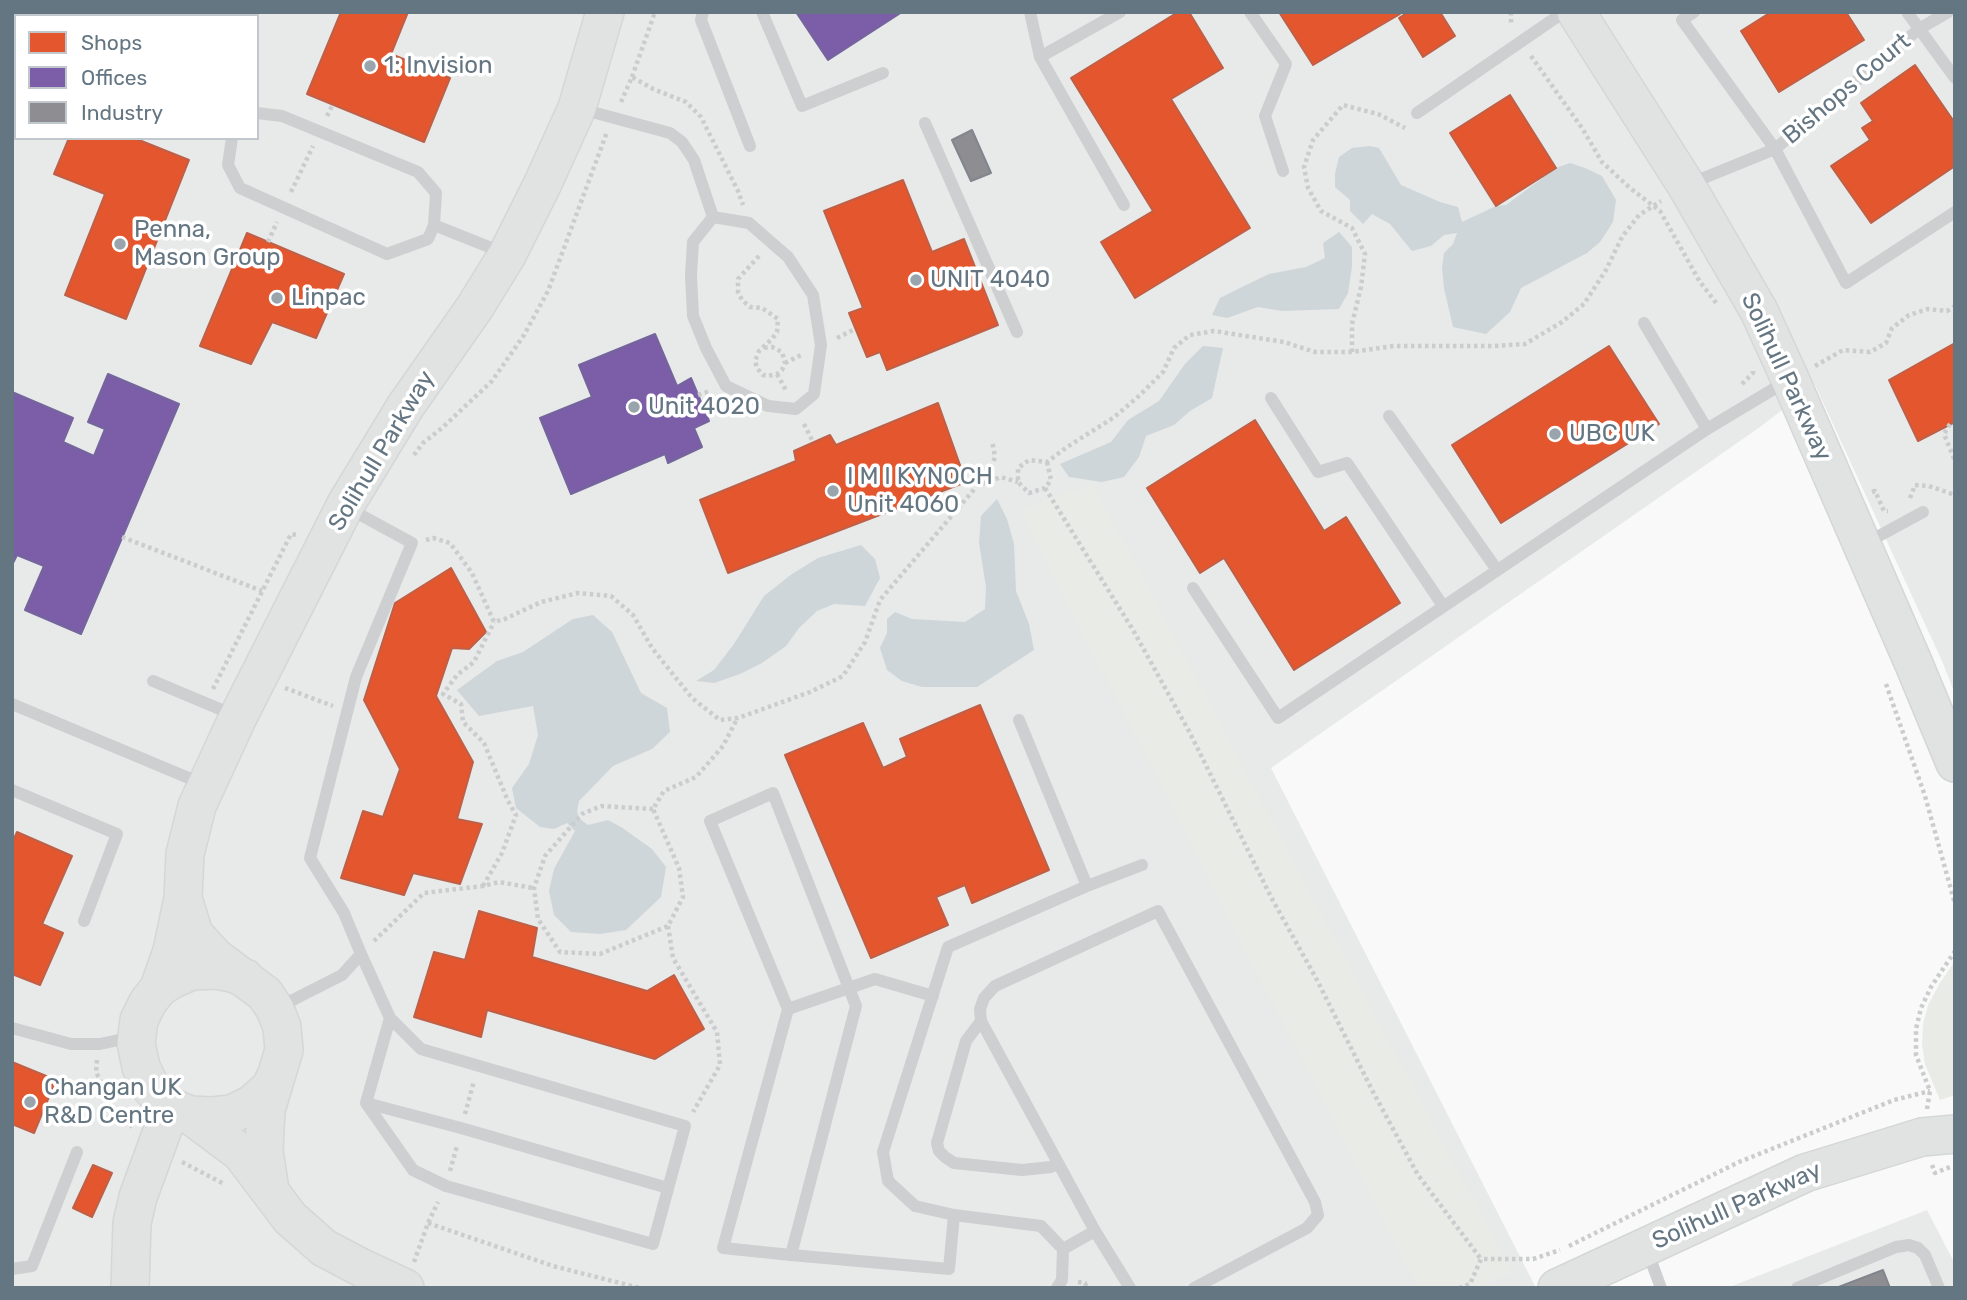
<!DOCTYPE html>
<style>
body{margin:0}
#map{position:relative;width:1967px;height:1300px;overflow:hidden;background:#f9f9f9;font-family:Rubik,sans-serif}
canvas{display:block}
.frame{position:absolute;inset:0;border:14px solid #657683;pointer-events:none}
.legend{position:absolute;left:14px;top:14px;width:245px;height:126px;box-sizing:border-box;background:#fff;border:2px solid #c1c8cd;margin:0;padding:9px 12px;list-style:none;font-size:21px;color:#657683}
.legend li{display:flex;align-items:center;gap:14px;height:35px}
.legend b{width:35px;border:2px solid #c1c8cd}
</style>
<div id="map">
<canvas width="1967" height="1300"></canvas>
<div class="frame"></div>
<ul class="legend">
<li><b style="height:19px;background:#e4572e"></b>Shops</li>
<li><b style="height:19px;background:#7b5ea7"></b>Offices</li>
<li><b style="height:19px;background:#8d8d92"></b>Industry</li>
</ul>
</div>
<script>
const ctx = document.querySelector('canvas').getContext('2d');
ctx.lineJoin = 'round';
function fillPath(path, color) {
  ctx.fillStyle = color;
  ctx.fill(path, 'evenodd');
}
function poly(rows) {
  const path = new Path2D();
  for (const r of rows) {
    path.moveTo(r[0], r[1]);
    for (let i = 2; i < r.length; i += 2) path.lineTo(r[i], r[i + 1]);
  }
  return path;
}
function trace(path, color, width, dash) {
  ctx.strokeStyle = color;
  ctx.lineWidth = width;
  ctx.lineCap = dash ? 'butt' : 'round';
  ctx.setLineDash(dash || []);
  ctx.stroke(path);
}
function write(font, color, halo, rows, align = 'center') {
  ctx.font = font + ' Rubik,sans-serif';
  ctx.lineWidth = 7;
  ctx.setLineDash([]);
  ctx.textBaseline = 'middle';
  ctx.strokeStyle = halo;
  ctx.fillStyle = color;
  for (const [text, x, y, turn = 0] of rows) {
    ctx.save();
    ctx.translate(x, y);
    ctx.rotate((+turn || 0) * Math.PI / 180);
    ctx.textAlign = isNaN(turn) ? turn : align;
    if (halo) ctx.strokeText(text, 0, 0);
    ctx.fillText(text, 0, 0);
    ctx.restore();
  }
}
const built = poly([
 [45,12,1955,12,1955,694,1942,661,1815,385,1760,427,1271,768,1536,1288,12,1288,12,87,16,79,16,138,257,138,257,16,44,16],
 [1927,1210,1955,1264,1955,1288,1727,1288]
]);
const green = poly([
 [12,12,45,12,44,16,16,16,16,79,12,87],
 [1093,484,1512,1273,1476,1288,1419,1288,1019,509],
 [1955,961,1955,1095,1940,1100,1925,1064,1922,1044,1923,1024,1928,1005,1940,983]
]);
const water = poly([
 [1370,146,1379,148,1401,185,1440,202,1458,207,1462,222,1496,206,1506,205,1556,168,1570,163,1585,168,1602,176,1616,200,1613,222,1600,242,1587,253,1521,288,1510,312,1486,334,1453,327,1444,288,1442,268,1444,253,1453,244,1457,233,1444,235,1431,246,1412,251,1390,224,1372,214,1363,224,1350,211,1350,200,1335,187,1335,174,1339,157,1352,148],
 [1339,232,1352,247,1352,267,1348,293,1339,309,1282,311,1258,307,1227,318,1212,315,1220,298,1242,287,1269,274,1306,267,1325,258,1323,243],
 [1203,346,1223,348,1212,398,1190,411,1174,425,1146,436,1139,457,1124,477,1102,482,1069,477,1060,464,1111,442,1128,420,1159,401,1185,364],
 [997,499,1007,519,1014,544,1016,591,1029,624,1034,650,977,687,922,687,902,681,887,670,880,648,887,633,887,619,895,612,912,619,965,622,985,609,986,587,979,543,981,516],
 [861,545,875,559,880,578,865,606,834,604,817,611,799,628,786,646,762,663,740,674,714,683,696,681,714,670,734,644,764,596,792,574,818,558],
 [593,615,612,632,641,693,667,708,670,732,652,749,613,766,579,801,577,812,580,819,588,825,608,820,621,827,652,849,666,867,661,897,626,930,600,934,571,932,554,915,549,891,554,869,575,831,567,823,554,829,540,827,516,808,512,788,529,764,538,735,533,706,479,716,457,690,497,661,523,652,573,619]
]);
const shops = poly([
 [122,12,258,12,256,16,121,16,122,12],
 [341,12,408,12,391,54,450,78,424,142,307,94,341,12],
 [1178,12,1189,12,1223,68,1171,99,1250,228,1135,298,1101,242,1153,211,1071,78,1178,12],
 [1279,12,1399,12,1400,14,1313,65,1279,12],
 [1408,12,1440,12,1455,36,1423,57,1399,18,1408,12],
 [1771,12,1846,12,1864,40,1779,92,1741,31,1771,12],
 [1915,65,1955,123,1955,166,1871,223,1831,166,1870,140,1862,128,1873,121,1861,103,1915,65],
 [1510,95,1556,168,1496,206,1450,133,1510,95],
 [69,138,134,138,189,160,126,319,65,295,105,194,54,174,69,138],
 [903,180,932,252,964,239,998,325,887,370,880,352,867,357,849,313,863,308,824,211,903,180],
 [247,233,344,274,316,338,272,322,251,364,200,346,247,233],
 [1955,343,1955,422,1918,441,1889,380,1955,343],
 [1609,346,1659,424,1501,523,1452,445,1609,346],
 [938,403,966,482,728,573,700,500,796,461,794,451,830,435,836,445,938,403],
 [1255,420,1324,531,1346,517,1400,603,1294,670,1224,558,1200,573,1147,488,1255,420],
 [451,568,486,632,469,649,452,648,436,696,473,762,457,819,482,824,460,884,413,873,404,895,341,878,363,811,383,817,400,769,364,700,395,603,451,568],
 [980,705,1049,870,972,903,965,885,936,897,948,925,871,958,785,755,863,723,883,768,907,757,900,739,980,705],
 [17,832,72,856,42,924,63,933,40,985,12,974,12,843,17,832],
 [479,911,537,928,532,957,647,991,674,975,704,1029,655,1059,487,1010,481,1037,414,1017,434,952,465,960,479,911],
 [12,1062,56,1080,34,1133,12,1124,12,1062],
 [93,1165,112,1173,92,1217,73,1208,93,1165]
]);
const offices = poly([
 [796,12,902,12,828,60,796,12],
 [655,334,677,386,691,378,709,421,694,428,702,447,668,463,665,454,571,494,540,418,592,397,579,365,655,334],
 [108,374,179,404,81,634,25,610,44,566,17,555,12,565,12,392,73,418,63,442,94,456,105,429,88,422,108,374]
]);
const industry = poly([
 [972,130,991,173,971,181,952,140,972,130],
 [1883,1270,1890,1288,1836,1288,1883,1270]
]);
const path = poly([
 [1511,12,1511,25],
 [1531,56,1582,128,1602,162,1630,188,1660,211,1700,282,1717,304],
 [632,77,655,12],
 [621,102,632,77,653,89,686,102,701,117,738,191,743,205],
 [327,116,333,104],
 [291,192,313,146],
 [268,242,277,222],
 [759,256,738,279,738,292,742,300,750,307,762,308,778,319,777,332,772,339,759,351,755,361,757,368,763,375,768,376,777,374,782,370,785,363,782,352,772,347,763,348],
 [837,338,855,329],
 [1352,352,1352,324,1361,287,1365,254,1352,228,1321,211,1308,188,1304,167,1313,140,1343,105,1378,114,1405,128],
 [785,363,801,355],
 [1815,366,1843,350,1870,352,1886,343,1892,328,1909,315,1928,309,1947,311,1955,306],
 [777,374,787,392],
 [1742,384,1753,373,1753,369],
 [698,395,710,391],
 [804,424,813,442],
 [1950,424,1944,434,1955,461],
 [414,455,423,443,442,428,492,381,524,335,548,291,607,132],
 [1047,462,1051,480,1045,488,1029,493,1018,482,1018,468,1029,460,1047,462,1067,447,1113,418,1139,396,1163,372,1174,348,1190,335,1214,331,1284,342,1315,352,1352,352,1394,346,1495,346,1525,344,1562,322,1584,304,1606,270,1622,237,1639,215,1661,201],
 [978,484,993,464,995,456,992,441],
 [1045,488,1133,630,1190,733,1271,897,1317,980,1372,1090,1418,1175,1481,1259],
 [1872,492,1875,491,1884,511,1888,511],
 [1910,498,1915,485,1929,486,1955,495],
 [122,537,262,591],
 [426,540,433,538,450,543,472,573,494,622,505,619,541,602,578,593,611,596,633,615,652,648,692,698,720,720,738,718,810,692,843,676,865,642,880,600,977,486,1001,477,1018,482],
 [1886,684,1925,796,1955,904],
 [285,688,333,706],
 [213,689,291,534,298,535],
 [653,809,601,806,582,814,545,856,534,888,538,919,560,952,600,954,668,926,683,897,679,868,653,809,664,791,696,777,723,746,737,719],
 [483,886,502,853,516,815,508,801,484,743,463,722,461,704,443,694,457,675,474,662,494,622],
 [668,926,673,958,717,1032,720,1065,693,1112],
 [374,941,424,893,483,886,499,882,533,888],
 [97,1060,96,1072,115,1112,132,1127],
 [1927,1109,1930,1091,1916,1055,1916,1029,1921,1008,1931,987,1955,951],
 [465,1114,474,1081],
 [182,1162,224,1184],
 [1932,1165,1935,1173,1950,1167],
 [450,1171,457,1146],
 [428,1223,553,1266,640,1288],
 [1569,1246,1739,1162,1894,1100,1930,1091],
 [414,1262,428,1223,438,1202],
 [1078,1282,1085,1283,1087,1288],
 [1459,1288,1470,1284,1481,1259,1533,1259,1560,1250]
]);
const lane = poly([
 [703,12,701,20,750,146],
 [762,12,802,106,883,73],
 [1030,12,1040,57,1124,205],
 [1250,12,1286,64,1265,116,1283,171],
 [1694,12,1682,20,1775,149,1846,283,1955,212],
 [1907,12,1955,78],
 [1040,57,1120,12],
 [581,109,670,133,682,142,694,160,713,217],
 [1417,113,1564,12],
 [925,123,1017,332],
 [232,138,228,165,240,188,387,254,428,239,434,225,436,193,418,172,282,116,257,113],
 [1689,184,1775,149,1919,29,1948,12],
 [713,217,749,223,788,257,813,295,821,345,814,394,796,409,768,406,726,386,706,348,693,316,691,275,693,242,713,217],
 [434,225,504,253],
 [1644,323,1707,429],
 [1271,398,1318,472,1347,463,1443,606],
 [1389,416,1497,570],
 [1866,543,1923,512],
 [1193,588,1278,718,1707,429,1787,381],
 [153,681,234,715],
 [12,704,203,784],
 [1019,720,1087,886],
 [12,790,117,834,84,921],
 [361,954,390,1018,421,1049,685,1126,653,1244,446,1186,413,1170,366,1103,390,1018],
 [279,1007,342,975,361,954,344,913,310,858,356,677,412,543,346,507],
 [788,1009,875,979,933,996],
 [981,1021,966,1041,937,1143,939,1151,945,1157,954,1163,1022,1170,1051,1167,1058,1163],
 [12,1028,71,1044,100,1044,133,1037],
 [366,1103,461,1128,668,1188],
 [1063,1249,1095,1231],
 [1647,1250,1661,1288],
 [791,1255,856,1006,773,793,710,821,788,1009,723,1248,791,1255,949,1269,954,1215],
 [12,1269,32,1266,77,1152],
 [1057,1288,1062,1280,1063,1249,1041,1226,954,1215,915,1206,888,1181,883,1152,948,947,1087,886,1142,865],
 [1130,1288,1095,1231,981,1021,980,1009,984,998,995,986,1158,911,1315,1202,1318,1215,1307,1228,1194,1288],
 [1797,1288,1896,1247,1909,1245,1918,1248,1925,1255,1939,1288]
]);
const secondary = poly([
 [1576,12,1686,185,1759,311,1790,379,1913,662,1955,763],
 [183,898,194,934,215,957,265,994,275,1009,282,1027,284,1050,266,1110,264,1151,270,1190],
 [245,978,232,973,216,970,192,971,173,979,159,988,148,1002,139,1020,136,1043,141,1067,151,1088,171,1107,190,1115,212,1116,232,1114,252,1104,270,1088,277,1074],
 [159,988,172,951,183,898,185,854,197,806,238,717,346,504,405,407,475,307,507,255,543,183,577,108,605,12],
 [190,1115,241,1153,290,1218,324,1248,362,1268,405,1288],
 [130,1288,132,1223,138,1197,171,1107],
 [1557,1288,1805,1173,1922,1137,1955,1134]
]);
const markers = [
 [370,66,7,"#99a4ac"],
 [120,244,7,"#99a4ac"],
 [916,280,7,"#99a4ac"],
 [277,298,7,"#99a4ac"],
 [634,407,7,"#99a4ac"],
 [1555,434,7,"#99a4ac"],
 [833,491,7,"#99a4ac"],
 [30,1102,7,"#99a4ac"]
];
const poiNames = [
 ["1: Invision",384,66],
 ["Penna,",134,230],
 ["Mason Group",134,258],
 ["UNIT 4040",930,280],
 ["Linpac",291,298],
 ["Unit 4020",648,407],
 ["UBC UK",1569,434],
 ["I M I KYNOCH",847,477],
 ["Unit 4060",847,505],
 ["Changan UK",44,1088],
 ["R&D Centre",44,1116]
];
const streetNames = [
 ["Bishops Court",1847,89,-40],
 ["Solihull Parkway",1786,377,65],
 ["Solihull Parkway",382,451,-59],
 ["Solihull Parkway",1737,1206,-24]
];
fillPath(built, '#e8e9e9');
fillPath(green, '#e8ebe6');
fillPath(water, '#ced6d9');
fillPath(shops, '#e4572e');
trace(shops, '#be6048', 2);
fillPath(offices, '#7b5ea7');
trace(offices, '#74659c', 2);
fillPath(industry, '#8d8d92');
trace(industry, '#81868e', 2);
trace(secondary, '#d5d6d7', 40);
trace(path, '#cbcccd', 4.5, [3.5, 3.5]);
trace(lane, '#cecfd0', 12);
trace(secondary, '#e1e2e2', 37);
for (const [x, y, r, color] of markers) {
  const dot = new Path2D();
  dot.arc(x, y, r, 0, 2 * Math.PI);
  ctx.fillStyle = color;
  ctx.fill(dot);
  trace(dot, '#fff', 2.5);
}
write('24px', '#657683', '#fff', poiNames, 'left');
write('24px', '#657683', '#fff', streetNames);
</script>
